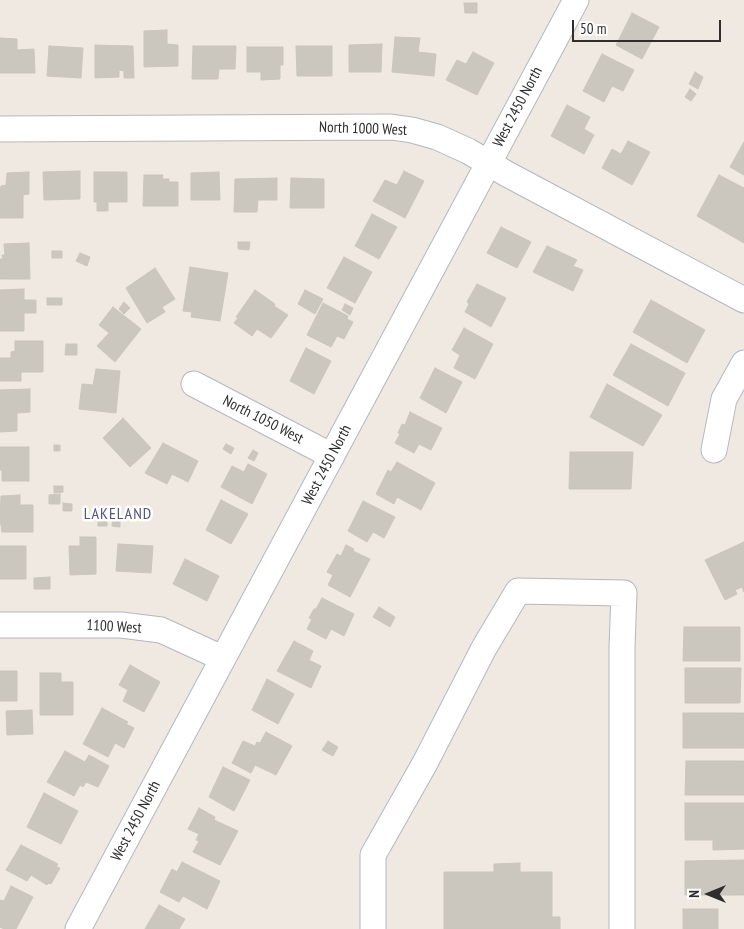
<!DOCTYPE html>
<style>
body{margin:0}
#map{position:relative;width:744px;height:929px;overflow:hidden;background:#efe9e1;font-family:"PT Sans Narrow",sans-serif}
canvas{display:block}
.north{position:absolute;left:684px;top:869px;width:50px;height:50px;-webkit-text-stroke:4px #fff;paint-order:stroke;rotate:270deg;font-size:14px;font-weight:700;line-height:20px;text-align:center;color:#2e2e2e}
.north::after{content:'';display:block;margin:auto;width:18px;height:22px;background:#2e2e2e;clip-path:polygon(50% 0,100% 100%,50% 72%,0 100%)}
.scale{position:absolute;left:572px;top:20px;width:149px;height:22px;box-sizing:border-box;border:2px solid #2e2e2e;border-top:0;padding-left:6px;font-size:15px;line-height:18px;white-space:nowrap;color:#2e2e2e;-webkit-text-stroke:4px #fff;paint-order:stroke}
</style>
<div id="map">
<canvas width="744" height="929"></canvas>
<div class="north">N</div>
<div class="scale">50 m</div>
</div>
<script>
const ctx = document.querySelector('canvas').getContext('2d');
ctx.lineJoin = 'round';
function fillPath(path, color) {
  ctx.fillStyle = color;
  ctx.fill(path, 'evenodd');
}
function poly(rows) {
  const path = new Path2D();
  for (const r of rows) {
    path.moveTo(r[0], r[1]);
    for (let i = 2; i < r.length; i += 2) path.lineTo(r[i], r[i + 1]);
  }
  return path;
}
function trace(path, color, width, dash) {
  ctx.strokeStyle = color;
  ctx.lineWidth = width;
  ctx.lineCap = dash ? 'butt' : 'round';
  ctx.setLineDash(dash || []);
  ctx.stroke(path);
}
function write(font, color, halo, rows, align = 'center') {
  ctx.font = font + ' "PT Sans Narrow",sans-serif';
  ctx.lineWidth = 5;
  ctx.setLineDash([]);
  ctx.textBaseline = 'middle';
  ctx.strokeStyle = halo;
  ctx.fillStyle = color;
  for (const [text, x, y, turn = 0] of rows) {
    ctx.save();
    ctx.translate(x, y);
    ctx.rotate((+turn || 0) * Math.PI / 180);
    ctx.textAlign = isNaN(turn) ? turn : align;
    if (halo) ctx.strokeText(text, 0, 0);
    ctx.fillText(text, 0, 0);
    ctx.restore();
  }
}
const building = poly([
 [464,3,477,3,477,13,465,13,464,3],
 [632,13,659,27,642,59,616,45,632,13],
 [167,30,167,44,178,45,178,66,144,67,144,31,167,30],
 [395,37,420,38,418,52,436,54,434,76,392,72,395,37],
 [0,38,17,39,17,50,34,49,35,73,0,73,0,38],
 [382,44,381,72,349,72,349,45,382,44],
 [95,45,133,46,134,78,124,78,124,71,119,70,119,77,95,78,95,45],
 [49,46,83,48,81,78,47,76,49,46],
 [193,46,236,46,235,69,219,69,218,79,192,79,193,46],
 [296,46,332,46,332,76,297,76,296,46],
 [247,47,283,47,283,65,280,65,280,79,261,80,261,72,247,72,247,47],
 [473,52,494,63,477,95,446,80,457,60,466,64,473,52],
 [602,54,634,70,623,91,612,86,604,102,583,91,602,54],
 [695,72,703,77,698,89,689,84,695,72],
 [690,89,696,94,691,101,685,97,690,89],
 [567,105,590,117,584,129,594,135,584,154,551,136,567,105],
 [628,141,650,152,632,185,602,168,612,149,621,154,628,141],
 [744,142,744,175,730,167,744,142],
 [80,171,80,199,44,200,43,172,80,171],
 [404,171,424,181,405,218,373,201,385,180,397,185,404,171],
 [29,172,29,194,23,195,23,218,0,218,0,189,1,186,6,185,7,173,29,172],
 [94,172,127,172,127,202,108,202,108,211,97,211,97,202,94,202,94,172],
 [219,172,220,200,191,200,191,173,219,172],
 [144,175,163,175,162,179,169,179,169,182,178,182,178,206,143,206,144,175],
 [719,175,744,188,744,243,697,216,719,175],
 [277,178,277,200,258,200,257,212,234,212,235,179,277,178],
 [291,178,324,179,324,208,290,208,291,178],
 [372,214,397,227,379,259,355,246,372,214],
 [501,227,531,242,517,268,487,253,501,227],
 [238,242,250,242,249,250,238,249,238,242],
 [29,243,30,279,0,279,0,259,3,259,2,255,5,255,4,244,29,243],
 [547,246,577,260,573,266,583,270,573,291,533,272,547,246],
 [52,251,62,251,62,258,52,258,52,251],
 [80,253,90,257,87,266,76,261,80,253],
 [344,257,372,272,355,303,327,288,344,257],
 [190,267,228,273,220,321,191,317,192,312,183,311,190,267],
 [155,268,175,299,162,307,165,312,147,323,126,288,155,268],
 [477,284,506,298,491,327,465,312,469,304,467,302,477,284],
 [24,289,24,300,36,300,36,313,24,313,24,331,0,331,0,290,24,289],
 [255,290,275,304,274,306,288,315,271,338,257,329,252,336,234,323,238,318,236,317,255,290],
 [305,290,323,299,315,314,298,304,305,290],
 [47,298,62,298,62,305,47,305,47,298],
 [651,300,705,330,687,363,633,332,651,300],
 [124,302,130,308,124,314,119,309,124,302],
 [323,303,348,316,347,319,353,322,344,339,337,336,331,347,307,335,323,303],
 [345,304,353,308,350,315,342,310,345,304],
 [113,307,141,329,115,362,97,346,109,333,99,325,113,307],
 [464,328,493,344,475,379,454,368,460,355,452,350,464,328],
 [15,341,43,341,43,372,21,372,21,381,0,381,0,358,11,358,11,352,15,351,15,341],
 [66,344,77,344,77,355,65,355,66,344],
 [631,344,685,373,668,406,613,375,631,344],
 [306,348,331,361,314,394,290,381,306,348],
 [435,368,462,382,446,413,420,398,435,368],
 [96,369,120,371,116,413,79,409,82,384,93,385,96,369],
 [607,384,662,415,643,446,590,417,607,384],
 [30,389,30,412,17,413,17,431,0,432,0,390,30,389],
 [410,412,442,428,431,450,419,444,414,453,395,443,400,434,398,433,402,424,405,425,410,412],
 [123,418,151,448,130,467,103,438,123,418],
 [163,443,198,461,188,482,172,474,167,484,145,473,163,443],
 [226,444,234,448,231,454,223,449,226,444],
 [54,445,60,445,60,451,54,451,54,445],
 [0,447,29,447,29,481,2,481,2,470,0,470,0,447],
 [253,450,258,453,254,461,248,458,253,450],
 [570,452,633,452,631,489,569,489,570,452],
 [397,462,435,483,421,510,397,497,394,504,376,494,388,470,391,472,397,462],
 [248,464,267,474,252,504,221,487,232,466,244,472,248,464],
 [54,486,63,486,63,492,54,493,54,486],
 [60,494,60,504,49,504,49,495,60,494],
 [20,495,20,505,33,505,33,532,2,532,1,524,0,524,1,496,20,495],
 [221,500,248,514,231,544,206,530,221,500],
 [363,501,395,517,384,538,373,532,367,542,348,531,363,501],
 [63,503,72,504,72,511,63,511,63,503],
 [98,516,107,516,107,526,98,526,98,516],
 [113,516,120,516,120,527,112,526,113,516],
 [80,537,96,537,96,574,70,575,69,546,80,546,80,537],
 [744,542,744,592,742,587,735,590,737,594,725,600,705,560,744,542],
 [118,544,153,546,151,573,116,571,118,544],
 [346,545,354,549,353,551,370,559,350,597,328,585,333,575,327,572,337,554,341,556,346,545],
 [0,546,26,546,26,579,0,579,0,546],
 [185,559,219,576,207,601,173,584,185,559],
 [50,577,50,589,34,589,34,578,50,577],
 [322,598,354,614,344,636,331,629,326,639,307,629,312,619,309,618,314,609,316,609,322,598],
 [379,607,395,617,390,627,373,617,379,607],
 [684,627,740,627,740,661,683,661,684,627],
 [294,641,313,651,309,660,321,666,311,688,277,671,294,641],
 [130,665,160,682,144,712,123,701,128,690,119,685,130,665],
 [685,668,741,668,740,703,685,703,685,668],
 [0,671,17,671,17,701,0,701,0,671],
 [40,673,61,673,61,682,73,682,73,715,40,715,40,673],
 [267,679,294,694,278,724,252,710,267,679],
 [102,708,128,722,126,724,134,728,124,748,115,743,108,757,83,744,102,708],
 [32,710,33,734,7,735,6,711,32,710],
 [683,713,744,713,744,748,683,748,683,713],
 [266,732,292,746,276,775,255,765,251,773,232,763,243,741,255,746,257,742,260,743,266,732],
 [328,741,338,747,333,756,322,750,328,741],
 [65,751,85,762,89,755,109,766,98,787,86,782,83,787,80,785,74,796,47,782,65,751],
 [686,761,744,761,744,795,685,795,686,761],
 [223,767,250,780,234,811,209,797,223,767],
 [44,793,78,811,61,844,27,827,44,793],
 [685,803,744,803,744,849,713,850,713,840,685,840,685,803],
 [199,808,215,817,214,820,238,831,220,865,193,852,199,841,196,840,199,834,188,829,199,808],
 [21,845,58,864,56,867,60,868,51,884,48,883,47,885,31,875,27,881,6,870,21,845],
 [744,860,744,895,685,895,685,861,744,860],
 [182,862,220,881,207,909,183,896,179,902,160,892,172,869,177,872,182,862],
 [520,863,520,872,552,872,552,917,560,917,560,929,444,929,444,872,494,872,494,864,520,863],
 [11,886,33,897,16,929,4,929,0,927,0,900,4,901,11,886],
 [159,905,185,919,179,929,145,929,159,905],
 [683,909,718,909,718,929,683,929,683,909]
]);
const minor = poly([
 [0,129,391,127,412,130,437,137,468,151,507,174,744,300],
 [194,384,332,456],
 [714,450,724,399,744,363],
 [0,625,121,625,161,630,222,658],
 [78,929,576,0],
 [373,929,373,855,425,763,484,648,518,591,624,593,622,647,622,929]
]);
const streetNames = [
 ["West 2450 North",518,107,-62],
 ["North 1000 West",363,129,2],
 ["North 1050 West",263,420,27],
 ["West 2450 North",327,465,-62],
 ["1100 West",114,627,3],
 ["West 2450 North",136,821,-62]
];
const neighbourhoodNames = [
 ["LAKELAND",118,514]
];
fillPath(building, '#cbc7bf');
trace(building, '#cbc5ba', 1);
trace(minor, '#b4b7c1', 27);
trace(minor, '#fff', 25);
write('15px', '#2e2e2e', '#fff', streetNames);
ctx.letterSpacing = '1px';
write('16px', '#4d5680', '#fff', neighbourhoodNames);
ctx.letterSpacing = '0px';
</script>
